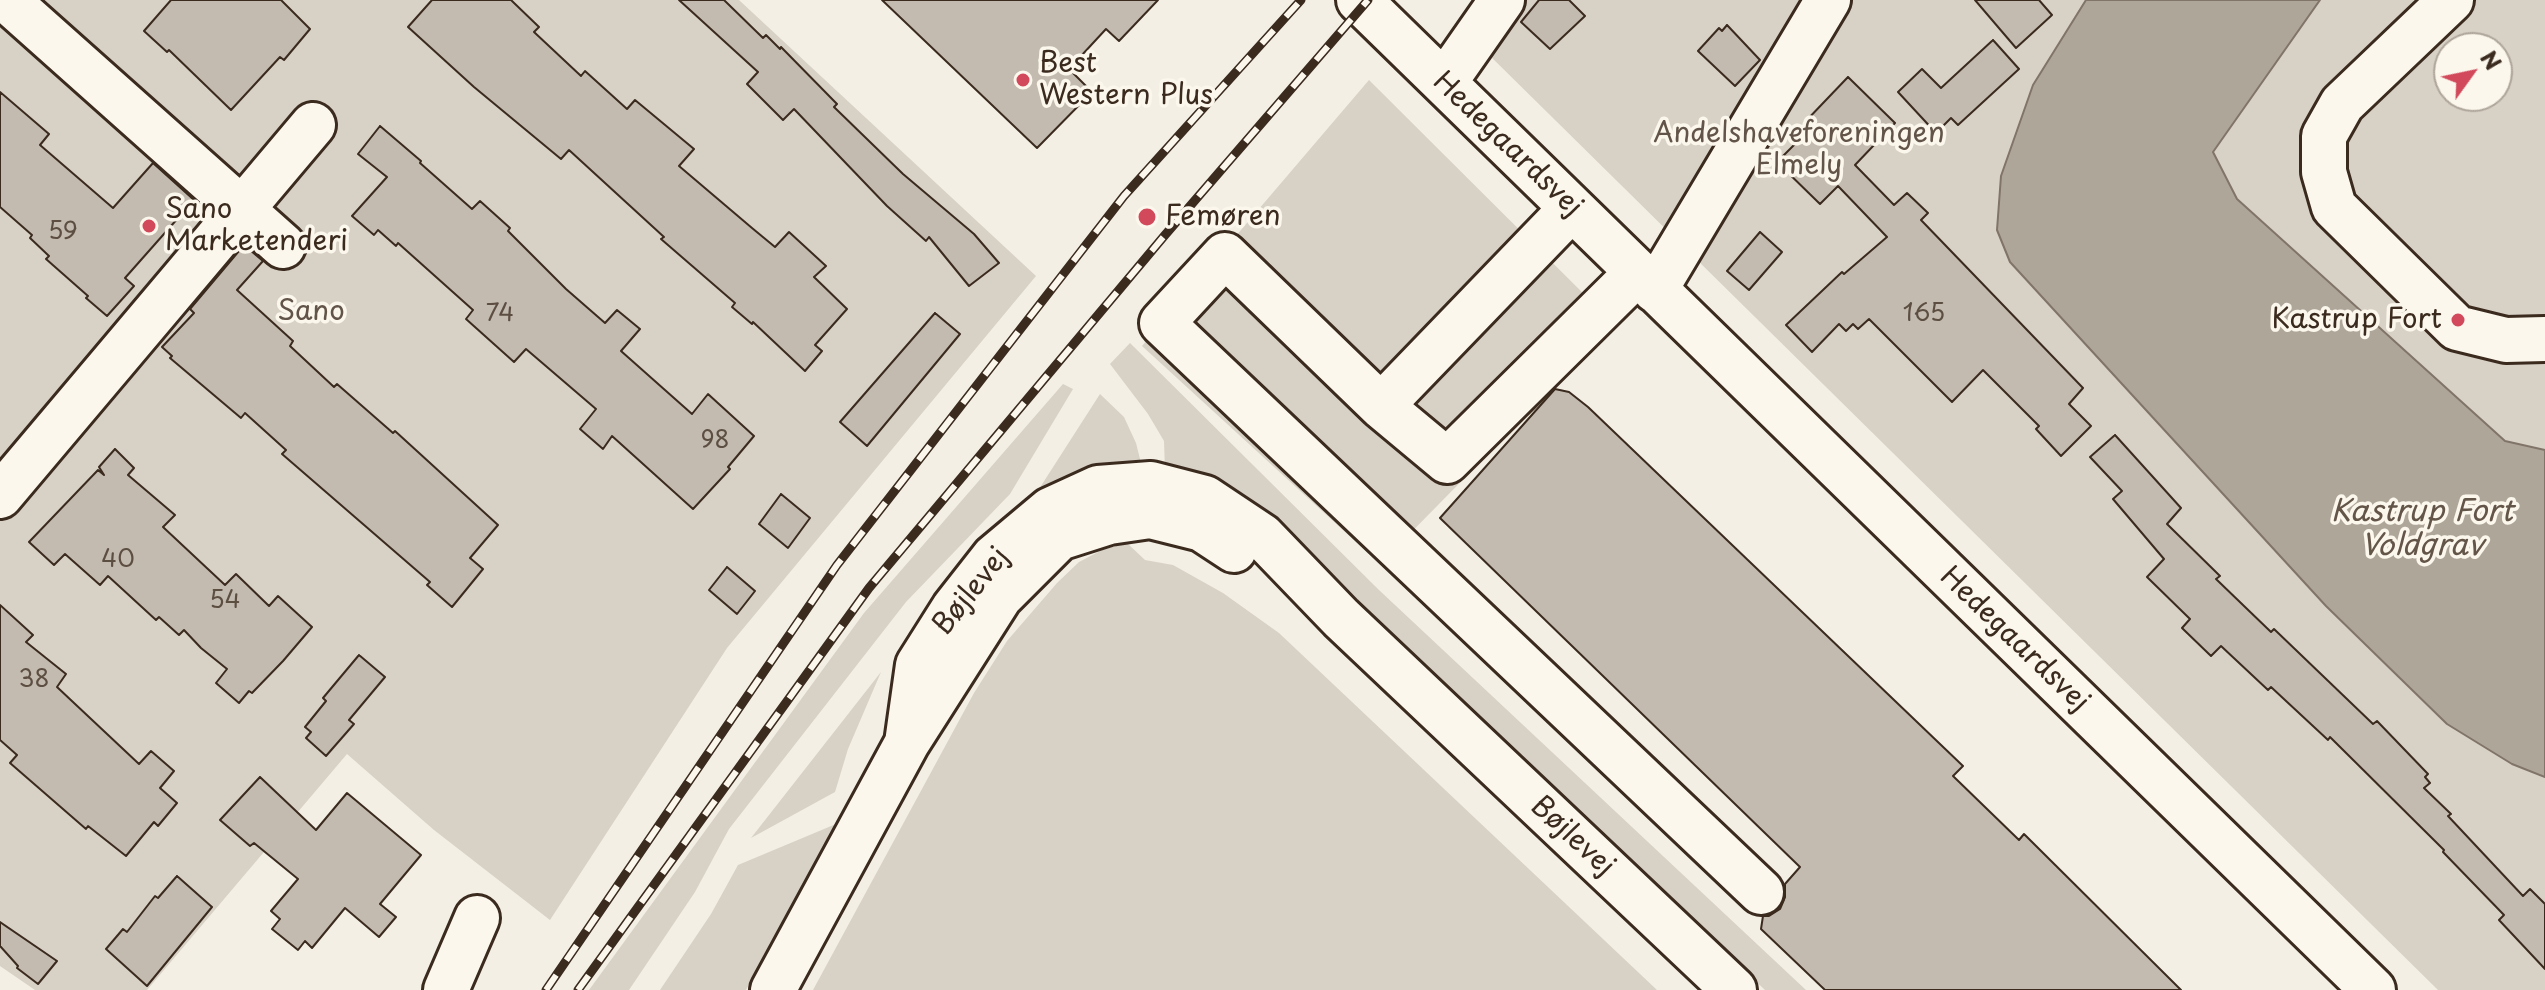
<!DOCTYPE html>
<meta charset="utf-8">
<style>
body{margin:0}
#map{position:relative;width:2545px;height:990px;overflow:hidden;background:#f3efe4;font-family:"Playpen Sans",sans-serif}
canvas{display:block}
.north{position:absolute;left:2433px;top:32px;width:80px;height:80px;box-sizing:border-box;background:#fbf7ec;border:2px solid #aea59a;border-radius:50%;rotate:57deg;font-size:22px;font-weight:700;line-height:32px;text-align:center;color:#3b2a1e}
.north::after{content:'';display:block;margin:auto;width:28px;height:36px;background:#d1495b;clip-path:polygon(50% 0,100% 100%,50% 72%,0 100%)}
</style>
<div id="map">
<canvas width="2545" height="990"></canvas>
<div class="north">N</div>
</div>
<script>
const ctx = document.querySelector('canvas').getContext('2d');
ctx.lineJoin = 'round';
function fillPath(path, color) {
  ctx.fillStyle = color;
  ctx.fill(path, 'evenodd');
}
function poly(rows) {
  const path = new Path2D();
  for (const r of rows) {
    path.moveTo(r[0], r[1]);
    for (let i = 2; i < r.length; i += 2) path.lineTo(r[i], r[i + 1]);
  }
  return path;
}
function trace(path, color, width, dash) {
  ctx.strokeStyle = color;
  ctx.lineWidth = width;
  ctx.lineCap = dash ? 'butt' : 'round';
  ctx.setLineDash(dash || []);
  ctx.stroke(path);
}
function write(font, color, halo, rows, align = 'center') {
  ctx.font = font + ' "Playpen Sans",sans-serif';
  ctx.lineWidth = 7;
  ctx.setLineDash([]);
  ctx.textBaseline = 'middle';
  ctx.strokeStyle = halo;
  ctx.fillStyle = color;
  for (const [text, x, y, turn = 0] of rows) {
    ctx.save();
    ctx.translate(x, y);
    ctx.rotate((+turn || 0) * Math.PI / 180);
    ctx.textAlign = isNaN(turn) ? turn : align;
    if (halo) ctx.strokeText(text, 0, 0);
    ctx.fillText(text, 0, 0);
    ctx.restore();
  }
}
const green = poly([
 [0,0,739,0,1036,276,727,648,550,920,434,830,347,754,147,990,35,990,0,966],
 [1519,0,2545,0,2545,990,2438,990,1485,51],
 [2449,48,2497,48,2497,96,2449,96],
 [1369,80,1615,325,1380,564,1142,346],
 [1130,343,1379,590,1806,990,1765,990,1316,566,1165,470,1164,441,1148,414,1110,364],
 [1063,384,1073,389,1010,494,906,602,729,829,695,892,629,990,589,990,864,613],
 [1100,394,1124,417,1136,443,1143,471,1015,521,1039,489],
 [1127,543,1145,560,1173,565,1223,593,1279,633,1657,990,813,990,974,693,1007,641,1057,583,1079,562,1102,550],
 [881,672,848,749,835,792,751,838],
 [836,824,746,990,660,990,711,914,738,865]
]);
const water = poly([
 [2086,0,2320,0,2213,152,2237,199,2505,441,2545,450,2545,777,2512,764,2447,724,2326,606,2010,262,1997,230,2001,176,2033,85,2086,0]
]);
const building = poly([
 [171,0,281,0,310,29,284,60,280,57,231,110,169,50,167,52,144,31,171,0],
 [432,0,511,0,539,27,534,32,581,76,585,71,627,109,635,100,694,149,679,166,752,228,775,247,789,232,826,266,814,277,847,309,815,345,822,351,805,371,753,322,752,324,732,307,735,303,661,239,664,237,569,150,561,159,474,87,408,27,432,0],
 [679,0,724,0,763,38,766,35,780,49,781,47,837,104,834,107,903,174,974,234,999,263,969,286,929,237,926,241,887,206,794,109,783,120,747,84,758,72,679,0],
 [882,0,1158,0,1119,41,1106,29,1069,69,1092,92,1037,148,882,0],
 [1539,0,1569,0,1585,16,1550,49,1521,22,1539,0],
 [1975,0,2039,0,2052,15,2016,48,1975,0],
 [1727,25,1760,60,1735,86,1698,51,1719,28,1722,31,1727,25],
 [1993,40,2019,69,1958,125,1951,118,1936,133,1898,92,1922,69,1941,88,1993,40],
 [1848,77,1895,123,1855,165,1894,205,1907,193,1928,213,1921,220,2083,388,2069,404,2091,426,2061,456,2036,429,2039,426,1983,370,1952,402,1869,319,1858,329,1853,324,1846,331,1839,324,1812,352,1786,325,1842,272,1844,274,1887,237,1838,186,1820,204,1777,162,1810,129,1804,123,1848,77],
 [0,92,49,134,40,145,113,208,153,163,194,200,125,278,134,286,107,316,86,298,88,296,46,259,49,256,30,238,32,235,0,207,0,92],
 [380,126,421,161,420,163,472,209,480,201,510,228,508,231,566,289,605,323,617,310,640,329,621,351,692,414,708,394,754,436,728,467,730,469,693,509,612,436,603,449,580,429,596,409,526,349,514,362,466,319,473,310,398,243,396,246,378,230,374,235,352,216,387,177,358,154,380,126],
 [1760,232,1782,252,1749,290,1727,271,1760,232],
 [244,245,263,261,237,290,293,341,290,346,334,387,337,384,393,433,395,431,498,525,470,558,483,569,452,607,427,585,430,582,282,454,286,450,245,413,241,418,170,358,172,356,162,347,194,313,190,309,244,245],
 [935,313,960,334,867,446,840,422,935,313],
 [1555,389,1569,392,1588,407,1963,766,1953,776,2019,840,2024,834,2181,990,1825,990,1761,929,1763,916,1769,916,1780,909,1785,897,1785,884,1800,867,1440,518,1555,389],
 [2115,435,2181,508,2167,524,2220,576,2216,579,2271,632,2274,629,2373,724,2377,721,2428,774,2425,777,2430,783,2424,788,2451,814,2448,816,2523,896,2530,889,2545,904,2545,969,2499,920,2504,915,2443,852,2444,850,2330,737,2328,740,2271,687,2268,690,2221,646,2211,656,2182,628,2190,619,2147,577,2164,559,2113,499,2122,491,2090,457,2115,435],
 [115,449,134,468,128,475,175,515,163,527,225,585,236,574,269,606,278,596,312,627,283,661,252,693,249,691,239,703,216,683,227,669,201,648,184,630,179,635,159,617,156,620,108,576,100,585,65,554,54,565,29,542,98,470,104,475,99,467,115,449],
 [781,494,810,518,788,548,759,524,781,494],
 [727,567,755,591,737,614,709,590,727,567],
 [0,605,33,635,26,642,66,674,57,687,139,764,151,751,174,771,160,788,177,803,158,826,154,822,126,856,88,826,86,829,10,763,17,755,0,740,0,605],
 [359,655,385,677,349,720,354,724,326,756,306,738,311,732,305,727,326,701,323,698,359,655],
 [260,777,316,830,347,793,421,855,380,904,396,917,379,937,345,908,312,948,305,941,298,950,272,929,280,919,271,911,298,879,254,843,250,846,220,820,260,777],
 [177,876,212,907,147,986,106,949,123,929,127,932,155,896,158,898,177,876],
 [0,922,57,961,38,984,17,968,18,966,0,946,0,922]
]);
const minor = poly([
 [7,0,283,246],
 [1359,0,2373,990],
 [2451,0,2342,104,2324,136,2324,172,2334,207,2457,328,2506,340,2545,339],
 [1444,83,1502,0],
 [1572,208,1381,406,1447,461,1637,273],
 [1655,290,1828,0],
 [1381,406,1225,255,1162,323,1761,892],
 [0,496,313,125],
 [907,743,918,665,954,608,994,557,1050,510,1098,488,1151,484,1205,498,1262,536,1341,618,1734,990],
 [446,990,477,918],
 [773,990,907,743,1000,597,1059,538,1109,522,1150,516,1202,529,1234,550]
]);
const rail = poly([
 [546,990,837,565,1124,196,1301,0],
 [578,990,869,588,1165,235,1368,0]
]);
const markers = [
 [1023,80,8,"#d1495b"],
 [1147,217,10,"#d1495b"],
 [149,226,8,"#d1495b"],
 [2458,320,8,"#d1495b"]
];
const numberNames = [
 ["59",63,232],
 ["74",500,314],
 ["165",1924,314],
 ["98",715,441],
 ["40",118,560],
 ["54",225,601],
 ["38",34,680]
];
const poiNames = [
 ["Best",1039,64],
 ["Western Plus",1039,96],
 ["Sano",165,210],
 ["Marketenderi",165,242],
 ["Femøren",1165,217],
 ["Kastrup Fort",2442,320,"right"]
];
const parkNames = [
 ["Andelshaveforeningen",1799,134],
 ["Elmely",1799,166],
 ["Sano",311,312]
];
const streetNames = [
 ["Hedegaardsvej",1507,145,44],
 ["Bøjlevej",972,592,-51],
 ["Hedegaardsvej",2014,640,44],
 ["Bøjlevej",1572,837,43]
];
const waterNames = [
 ["Kastrup Fort",2422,513],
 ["Voldgrav",2422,547]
];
fillPath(green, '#d8d1c6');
fillPath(water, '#afa69a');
trace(water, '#817468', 2);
fillPath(building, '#c3bbb0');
trace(building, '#3b2a1e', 2);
trace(minor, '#3b2a1e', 50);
trace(minor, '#fbf7ec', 44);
trace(rail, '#3b2a1e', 9);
trace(rail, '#fbf7ec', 6, [18]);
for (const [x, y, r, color] of markers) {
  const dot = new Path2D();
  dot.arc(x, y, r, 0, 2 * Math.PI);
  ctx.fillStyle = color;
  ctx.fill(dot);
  trace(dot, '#fbf7ec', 3);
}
write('24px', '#5d4e42', null, numberNames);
write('28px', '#3b2a1e', '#fbf7ec', poiNames, 'left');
write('28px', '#625448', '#fbf7ec', parkNames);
write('28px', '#3b2a1e', '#fbf7ec', streetNames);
write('italic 30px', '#645549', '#fbf7ec', waterNames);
</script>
